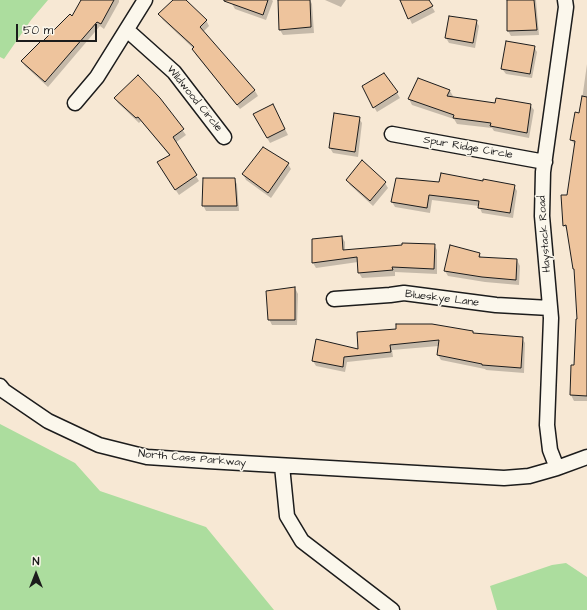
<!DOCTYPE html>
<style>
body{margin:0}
#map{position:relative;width:587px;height:610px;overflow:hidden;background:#f7e8d4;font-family:"Architects Daughter",sans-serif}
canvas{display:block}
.north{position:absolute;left:16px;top:554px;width:40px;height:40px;-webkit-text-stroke:3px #fbf7ec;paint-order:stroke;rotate:0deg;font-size:11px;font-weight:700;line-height:16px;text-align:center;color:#1c1c1c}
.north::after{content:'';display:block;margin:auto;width:14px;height:18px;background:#1c1c1c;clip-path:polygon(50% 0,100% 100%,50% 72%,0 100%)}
.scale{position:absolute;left:16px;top:24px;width:81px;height:18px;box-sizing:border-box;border:2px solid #1c1c1c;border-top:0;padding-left:5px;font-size:12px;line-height:14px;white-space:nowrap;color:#1c1c1c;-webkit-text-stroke:3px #fbf7ec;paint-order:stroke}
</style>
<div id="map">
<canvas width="587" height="610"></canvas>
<div class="north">N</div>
<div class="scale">50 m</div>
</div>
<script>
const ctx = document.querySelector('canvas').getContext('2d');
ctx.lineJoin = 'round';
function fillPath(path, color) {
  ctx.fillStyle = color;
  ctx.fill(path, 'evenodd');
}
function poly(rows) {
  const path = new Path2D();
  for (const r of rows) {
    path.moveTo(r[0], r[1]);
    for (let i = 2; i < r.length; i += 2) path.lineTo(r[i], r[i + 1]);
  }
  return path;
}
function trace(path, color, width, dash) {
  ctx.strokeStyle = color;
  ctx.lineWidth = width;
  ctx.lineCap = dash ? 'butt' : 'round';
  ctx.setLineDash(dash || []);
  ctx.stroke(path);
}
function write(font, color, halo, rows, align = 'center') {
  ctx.font = font + ' "Architects Daughter",sans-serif';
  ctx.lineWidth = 3;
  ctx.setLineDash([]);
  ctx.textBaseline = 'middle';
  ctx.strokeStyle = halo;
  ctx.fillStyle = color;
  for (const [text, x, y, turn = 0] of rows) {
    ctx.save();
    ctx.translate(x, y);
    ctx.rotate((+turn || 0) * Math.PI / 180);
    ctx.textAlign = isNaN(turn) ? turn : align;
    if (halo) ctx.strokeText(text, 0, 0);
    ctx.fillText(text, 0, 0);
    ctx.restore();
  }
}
const green = poly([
 [0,0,48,0,31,20,4,59,0,57],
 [0,424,75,463,100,491,206,527,274,610,0,610],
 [566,563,587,577,587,610,497,610,490,586,552,565]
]);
const shadow = poly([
 [82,0,119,0,119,2,104,29,100,26,48,87,25,66,22,61,72,17],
 [174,0,184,0,206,20,209,26,203,32,255,91,258,96,240,109,196,55,193,50,194,49,163,20,160,15],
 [234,0,272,0,273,1,266,20,235,9,232,4],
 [295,0,310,0,312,4,314,33,283,35,280,30],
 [325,0,346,0,341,7],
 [401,0,428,0,435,12,412,24],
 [508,0,536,0,539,35,511,36,508,31],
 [476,21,479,26,475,48,449,43,446,38],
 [534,47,537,52,532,78,506,74,502,69],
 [587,64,587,401,574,401,571,395,572,366,575,366,578,320,575,272,567,230,564,225,575,145,571,140,580,114],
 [450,91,453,96,452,98,496,104,530,105,534,110,529,138,494,131,492,128,457,124,454,119,412,105,409,99],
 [397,93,400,98,377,112,374,107],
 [115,98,159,98,186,135,175,143,199,181,179,195,161,168,170,156,141,121,139,123,118,103],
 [276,111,288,135,270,143,254,115],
 [359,118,362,123,358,157,333,153,330,148],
 [288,164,291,169,271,198,246,180,243,174],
 [234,179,237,184,239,211,206,211,203,205],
 [347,180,385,183,388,188,373,206,350,185],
 [484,182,514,186,517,191,513,218,482,213,479,206,432,200,430,213,395,207,392,202,440,183],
 [342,237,345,242,345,251,434,245,437,250,437,274,395,272,395,276,362,278,359,273,358,262,316,268,313,263,313,240],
 [479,254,482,258,517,260,520,266,519,285,485,282,448,276,445,271],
 [295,288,298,294,297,325,272,325,269,319],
 [473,332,474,334,522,338,525,343,524,373,486,370,485,369,441,360,438,355,439,346,392,350,393,357,347,362,345,372,316,366,313,361,359,350,358,333]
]);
const building = poly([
 [81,0,114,0,101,24,97,22,45,82,21,61,42,40,43,41,70,14,72,16,81,0],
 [173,0,186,0,207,20,200,27,255,90,237,105,192,49,194,47,158,14,173,0],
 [224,0,268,0,263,15,224,1,224,0],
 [278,0,310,0,311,27,279,30,278,0],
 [400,0,429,0,433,6,408,19,400,0],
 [507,0,534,0,537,30,507,31,507,0],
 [449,16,477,20,473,43,445,38,449,16],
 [506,41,535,46,530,74,501,69,506,41],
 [384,73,398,92,373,108,362,86,384,73],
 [138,75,160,98,184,129,173,137,197,175,175,190,157,162,170,155,138,117,136,118,114,98,138,75],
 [418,78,450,90,447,96,495,103,496,98,531,104,527,133,490,126,491,123,453,118,454,115,408,99,418,78],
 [582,96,587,97,587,396,570,395,571,365,574,365,576,319,577,319,574,269,573,269,566,225,563,226,561,195,567,195,575,141,570,140,575,112,579,113,582,96],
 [273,104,285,129,267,138,253,114,273,104],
 [334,113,360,117,355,152,329,148,334,113],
 [263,147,289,163,268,193,242,174,263,147],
 [362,160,386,182,370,201,346,180,362,160],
 [441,173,483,181,483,179,515,185,510,213,478,208,479,201,429,195,427,208,391,202,396,178,439,182,441,173],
 [203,178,235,178,237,206,202,206,203,178],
 [342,236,343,250,402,245,402,243,435,244,434,269,392,267,393,270,358,273,357,257,312,263,312,239,342,236],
 [450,245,480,253,479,257,517,259,516,280,482,277,444,271,450,245],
 [295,287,295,320,268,320,266,291,295,287],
 [396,324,432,324,473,331,473,333,523,337,521,368,482,365,482,364,437,355,439,340,390,345,391,352,344,357,343,367,312,361,316,339,358,349,357,332,396,329,396,324]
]);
const minor = poly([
 [127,30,174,72,224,137],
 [75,103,97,77,145,0],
 [392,134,545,162],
 [334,299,390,295,404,293,496,305,550,308],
 [0,386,4,391,48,421,99,445,147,457,207,461,504,478,529,476,557,468,587,457],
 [282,466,287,516,302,541,392,610],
 [557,468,550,450,547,425,551,318,542,216,543,172,566,7,565,0]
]);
const streetNames = [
 ["Wildwood Circle",194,99,51],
 ["Spur Ridge Circle",468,148,10],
 ["Haystack Road",545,234,-94],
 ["Blueskye Lane",442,299,7],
 ["North Cass Parkway",192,459,5]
];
fillPath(green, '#acdd9e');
fillPath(shadow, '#0003');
fillPath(building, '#eec49d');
trace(building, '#1c1c1c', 1);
trace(minor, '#1c1c1c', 17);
trace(minor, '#fbf7ec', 14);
write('11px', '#1c1c1c', '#fbf7ec', streetNames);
</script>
